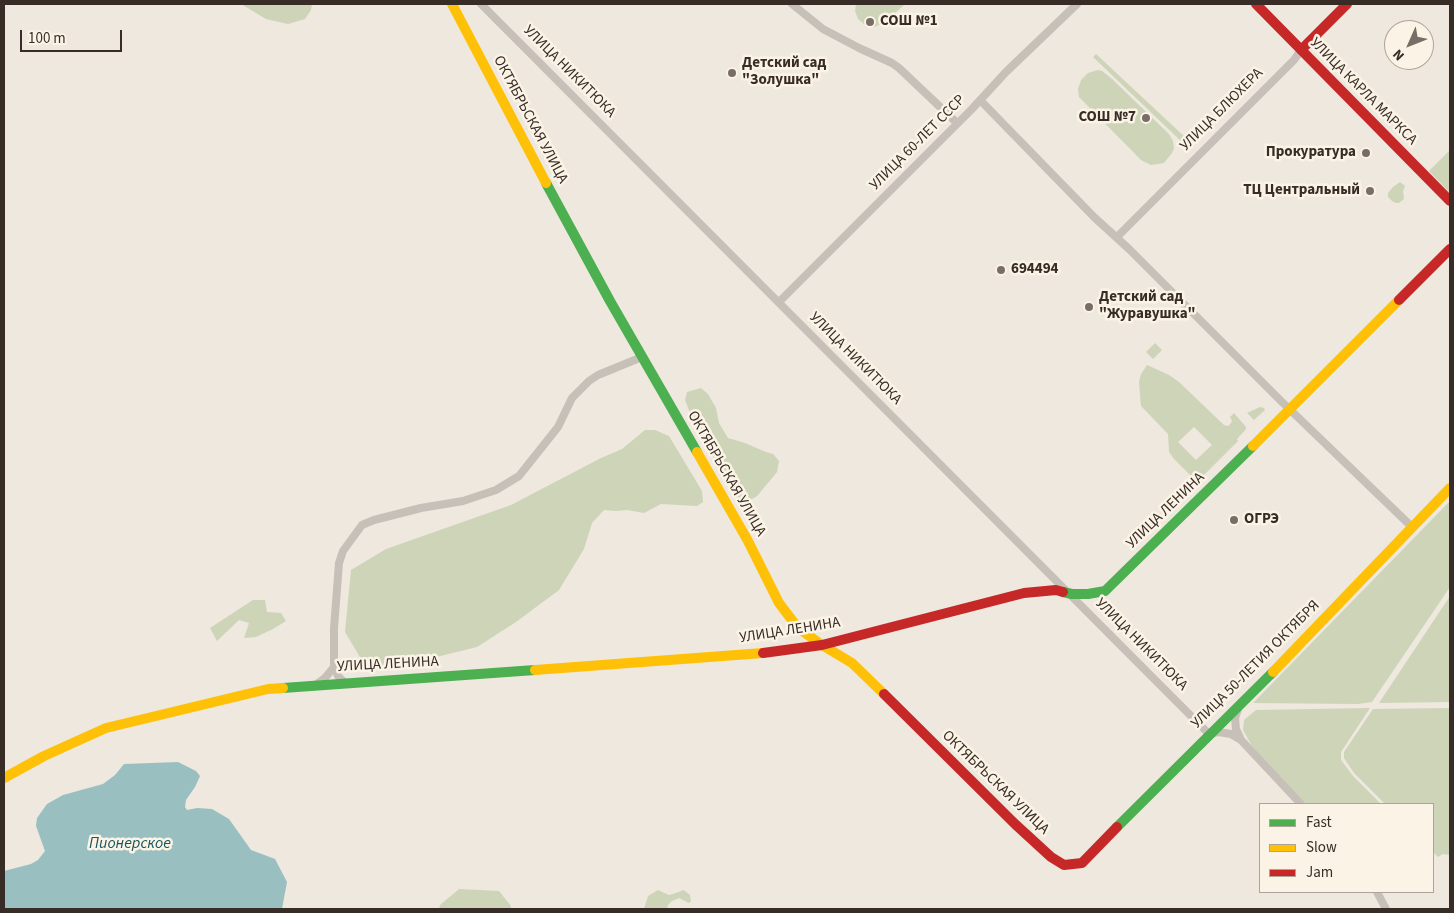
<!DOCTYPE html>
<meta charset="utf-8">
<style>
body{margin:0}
#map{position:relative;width:1454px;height:913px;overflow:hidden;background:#eee8df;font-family:"Source Sans 3",sans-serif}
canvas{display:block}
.frame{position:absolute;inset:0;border:5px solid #382d26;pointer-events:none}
.legend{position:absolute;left:1259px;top:803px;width:175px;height:90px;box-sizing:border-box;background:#fbf3e6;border:1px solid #ada499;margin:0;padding:6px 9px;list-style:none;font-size:15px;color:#382d26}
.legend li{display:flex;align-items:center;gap:10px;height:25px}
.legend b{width:25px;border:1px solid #ada499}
.north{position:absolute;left:1384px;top:20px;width:50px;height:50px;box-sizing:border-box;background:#fbf3e6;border:1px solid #ada499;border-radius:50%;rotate:226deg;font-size:14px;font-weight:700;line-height:20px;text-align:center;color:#382d26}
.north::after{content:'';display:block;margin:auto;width:18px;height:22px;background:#786e67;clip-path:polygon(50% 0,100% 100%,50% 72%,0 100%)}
.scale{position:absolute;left:20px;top:30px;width:102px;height:22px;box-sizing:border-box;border:2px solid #382d26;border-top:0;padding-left:6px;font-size:15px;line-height:18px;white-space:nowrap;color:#382d26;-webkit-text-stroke:4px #fbf3e6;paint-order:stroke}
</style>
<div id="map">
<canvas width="1454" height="913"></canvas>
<div class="frame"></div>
<ul class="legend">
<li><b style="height:6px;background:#4caf50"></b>Fast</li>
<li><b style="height:6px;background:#ffc107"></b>Slow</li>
<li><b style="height:6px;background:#c62828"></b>Jam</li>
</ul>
<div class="north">N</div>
<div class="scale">100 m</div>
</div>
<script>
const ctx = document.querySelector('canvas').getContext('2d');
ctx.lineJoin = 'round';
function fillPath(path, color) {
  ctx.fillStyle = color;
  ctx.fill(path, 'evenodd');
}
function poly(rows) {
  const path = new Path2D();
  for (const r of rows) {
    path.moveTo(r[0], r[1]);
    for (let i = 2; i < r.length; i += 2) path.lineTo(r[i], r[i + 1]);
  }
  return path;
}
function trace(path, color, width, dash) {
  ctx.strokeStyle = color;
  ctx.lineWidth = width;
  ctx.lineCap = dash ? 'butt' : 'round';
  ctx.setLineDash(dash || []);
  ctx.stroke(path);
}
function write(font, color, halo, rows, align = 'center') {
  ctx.font = font + ' "Source Sans 3",sans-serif';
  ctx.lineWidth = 5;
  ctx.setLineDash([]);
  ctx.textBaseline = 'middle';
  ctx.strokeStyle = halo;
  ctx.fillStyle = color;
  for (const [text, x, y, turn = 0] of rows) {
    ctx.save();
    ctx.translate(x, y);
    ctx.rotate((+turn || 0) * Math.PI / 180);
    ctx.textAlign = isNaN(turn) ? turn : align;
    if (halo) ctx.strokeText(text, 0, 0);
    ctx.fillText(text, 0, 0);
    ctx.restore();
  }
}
const green = poly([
 [241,4,312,4,311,10,305,19,288,24,266,19],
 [856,4,905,4,884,23,874,27,864,24,858,19,855,11],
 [1096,54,1186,138,1182,142,1093,57],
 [1098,70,1102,71,1111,78,1169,134,1173,141,1174,149,1172,153,1164,163,1151,165,1141,160,1079,97,1078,89,1081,80,1088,73],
 [1450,150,1450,193,1429,171],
 [1400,182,1405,186,1403,191,1404,199,1399,203,1396,203,1392,201,1388,197,1388,193,1393,187],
 [1155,343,1162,350,1153,359,1146,352],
 [1147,365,1169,375,1179,382,1224,425,1228,426,1231,423,1232,421,1230,417,1234,413,1246,427,1246,429,1237,439,1238,441,1197,482,1174,459,1169,452,1168,434,1141,406,1139,382,1141,374],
 [1194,427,1212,445,1196,460,1178,442],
 [701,388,708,394,716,408,719,423,728,438,745,443,766,452,773,454,779,461,777,472,757,496,745,503,739,500,696,428,685,400,687,392],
 [1260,407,1264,408,1265,410,1254,420,1247,413],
 [645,430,655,430,669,436,702,491,703,502,697,506,661,504,644,513,627,510,616,511,604,510,592,523,584,549,559,590,516,622,477,647,383,670,364,664,345,632,351,570,386,549,511,505,601,458,622,449],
 [1450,501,1450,587,1372,702,1358,704,1253,703],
 [1450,596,1450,702,1379,703],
 [253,600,265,600,267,612,281,613,286,621,273,629,256,637,244,638,249,623,239,620,217,641,210,628],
 [1370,708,1341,752,1341,760,1353,776,1381,804,1306,804,1252,746,1243,730,1244,720,1256,710],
 [1450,708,1450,855,1443,854,1438,857,1433,852,1433,804,1385,804,1354,773,1344,758,1344,752,1373,709],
 [459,889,499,891,511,906,511,909,439,909,440,905],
 [658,890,669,895,679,892,683,890,685,891,690,895,691,901,689,903,679,898,672,901,668,905,667,909,644,909,648,896]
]);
const water = poly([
 [178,762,196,771,200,776,195,787,186,800,185,807,187,810,197,808,212,809,229,819,251,850,275,859,287,882,282,909,231,909,230,908,223,909,4,909,4,871,31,864,38,860,45,851,36,826,37,818,47,804,63,795,103,784,115,775,124,764]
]);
const street = poly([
 [481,4,1209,734,1218,732,1231,734,1241,740,1301,804],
 [792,4,823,29,859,48,892,63,899,68,957,123],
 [980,100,1094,217,1129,249,1281,401,1412,527],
 [1117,237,1294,60,1301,50],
 [779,302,971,110,1006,72,1077,4],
 [334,667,338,676,345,683],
 [317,684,325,678,334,667,334,628,339,563,343,551,362,525,374,520,421,508,463,501,496,490,519,476,558,427,572,398,589,381,598,375,642,357],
 [1238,709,1235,718,1236,729,1241,740],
 [1377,892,1386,909]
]);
const fast = poly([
 [546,183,610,301,697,452],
 [1063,592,1072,594,1088,594,1105,591,1253,446],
 [283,688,535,670],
 [1117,827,1273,672]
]);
const slow = poly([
 [452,4,546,183],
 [1253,446,1399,300],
 [697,452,748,541,779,603,798,628,822,645,852,663,884,694],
 [535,670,763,653],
 [1273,672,1450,488],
 [4,778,44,756,106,728,268,689,283,688]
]);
const jam = poly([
 [1256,4,1450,201],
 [1301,50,1347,4],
 [1399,300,1450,249],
 [763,653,822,645,1024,593,1056,590,1063,592],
 [884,694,1015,824,1051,857,1064,865,1082,863,1117,827]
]);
const markers = [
 [870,22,5,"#786e67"],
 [732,73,5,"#786e67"],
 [1146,118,5,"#786e67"],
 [1366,153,5,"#786e67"],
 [1370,191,5,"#786e67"],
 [1001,270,5,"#786e67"],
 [1089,307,5,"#786e67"],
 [1234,520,5,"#786e67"]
];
const poiNames = [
 ["СОШ №1",880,22],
 ["Детский сад",742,64],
 ["\"Золушка\"",742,81],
 ["СОШ №7",1136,118,"right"],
 ["Прокуратура",1356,153,"right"],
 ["ТЦ Центральный",1360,191,"right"],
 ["694494",1011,270],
 ["Детский сад",1099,298],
 ["\"Журавушка\"",1099,315],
 ["ОГРЭ",1244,520]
];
const streetNames = [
 ["УЛИЦА НИКИТЮКА",569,72,45],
 ["УЛИЦА КАРЛА МАРКСА",1363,92,45],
 ["УЛИЦА БЛЮХЕРА",1222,110,-45],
 ["ОКТЯБРЬСКАЯ УЛИЦА",530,120,62],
 ["УЛИЦА 60-ЛЕТ СССР",918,143,-45],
 ["УЛИЦА НИКИТЮКА",855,359,45],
 ["ОКТЯБРЬСКАЯ УЛИЦА",726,474,60],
 ["УЛИЦА ЛЕНИНА",1166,511,-44],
 ["УЛИЦА ЛЕНИНА",790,631,-9],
 ["УЛИЦА НИКИТЮКА",1141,645,45],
 ["УЛИЦА ЛЕНИНА",388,665,-3],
 ["УЛИЦА 50-ЛЕТИЯ ОКТЯБРЯ",1256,665,-45],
 ["ОКТЯБРЬСКАЯ УЛИЦА",995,783,44]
];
const waterNames = [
 ["Пионерское",130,844]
];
fillPath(green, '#ced4b8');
fillPath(water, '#99bfc1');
trace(street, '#c7c0b8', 8);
trace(fast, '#4caf50', 10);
trace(slow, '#ffc107', 10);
trace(jam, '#c62828', 10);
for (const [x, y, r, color] of markers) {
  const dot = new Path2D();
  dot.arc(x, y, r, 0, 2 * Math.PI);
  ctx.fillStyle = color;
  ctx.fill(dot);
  trace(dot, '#fbf3e6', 2);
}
write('bold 15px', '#382d26', '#fbf3e6', poiNames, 'left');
write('15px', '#382d26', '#fbf3e6', streetNames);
write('italic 16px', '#18565e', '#fbf3e6', waterNames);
</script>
